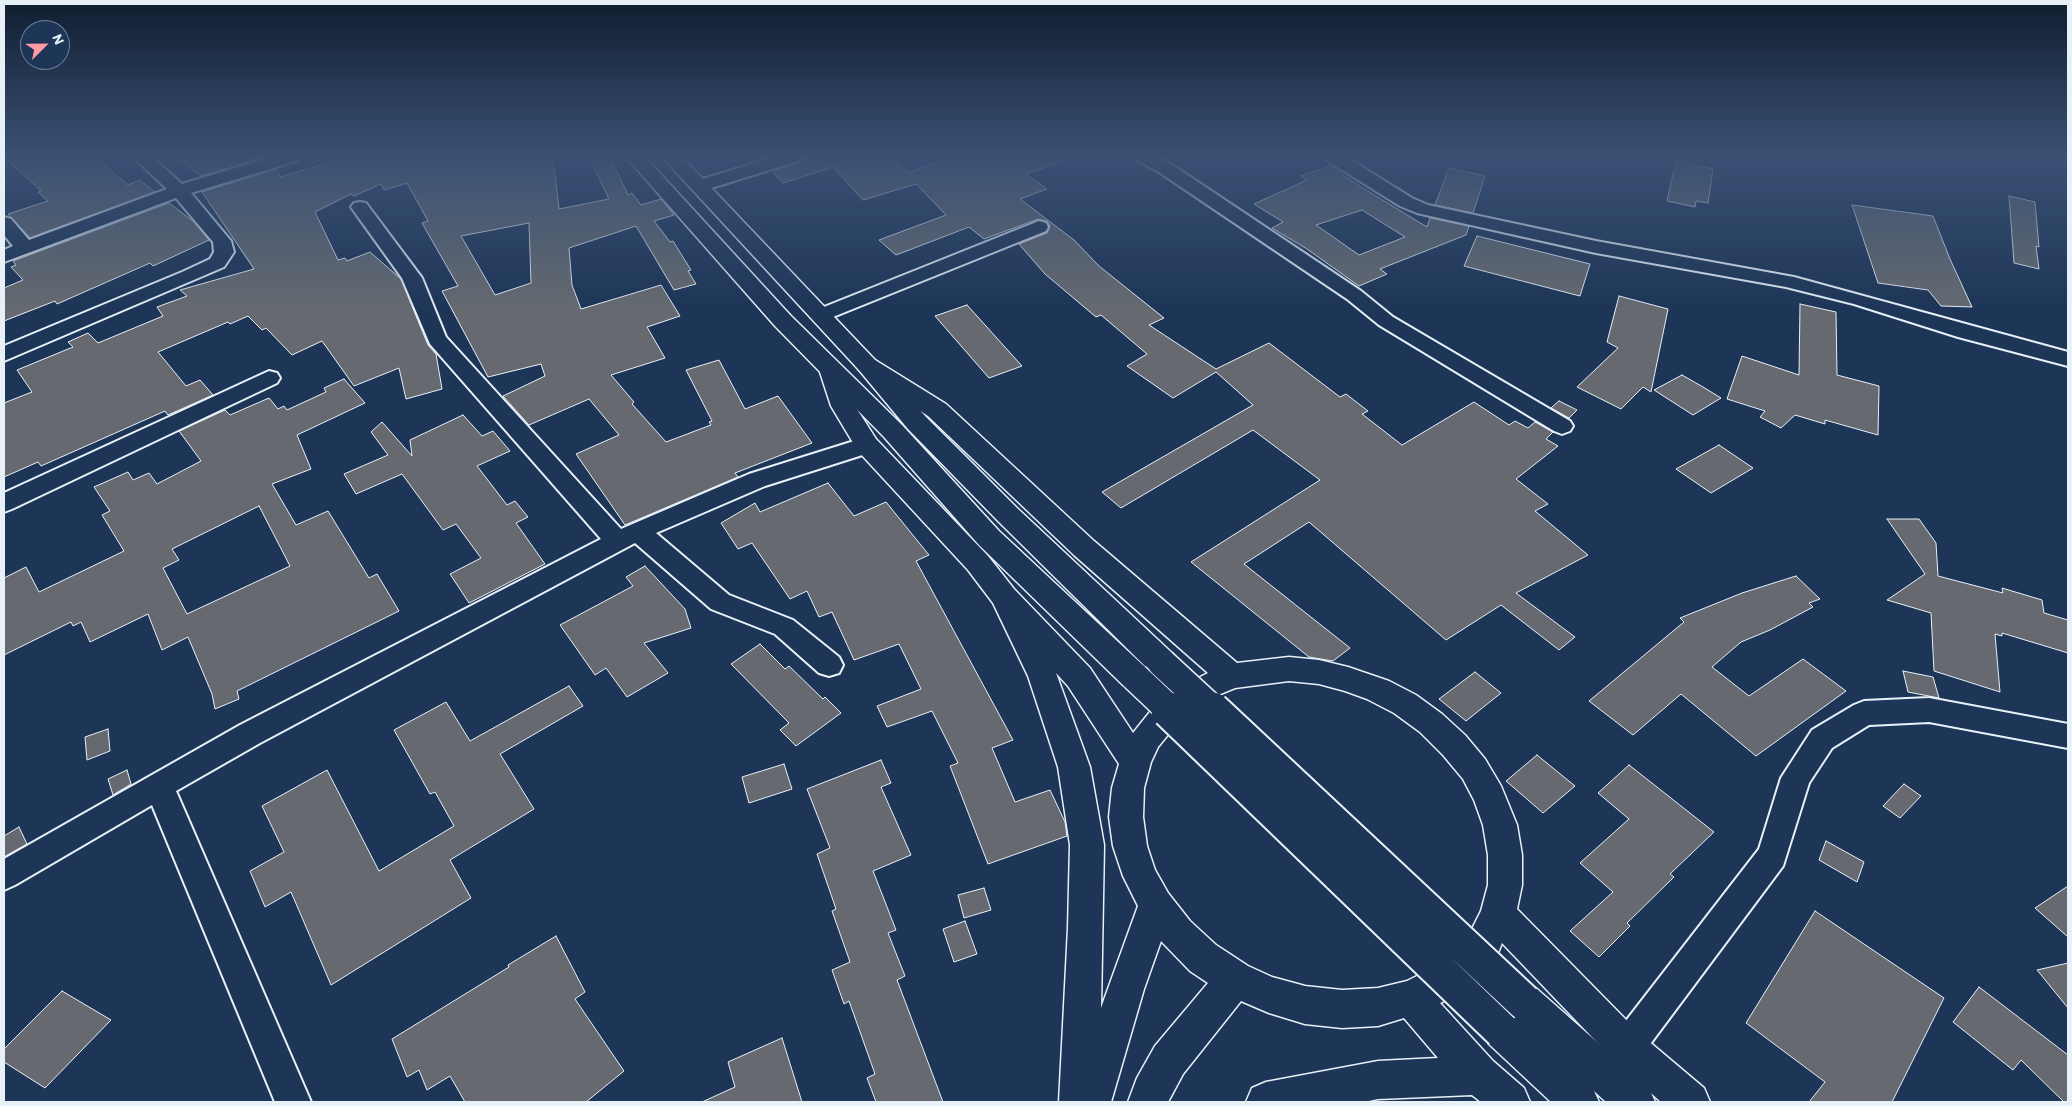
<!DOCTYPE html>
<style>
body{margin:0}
#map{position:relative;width:2072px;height:1106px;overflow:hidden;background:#1d3557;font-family:Itim,sans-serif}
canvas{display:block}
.frame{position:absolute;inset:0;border:5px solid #e8f1f8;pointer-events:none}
.north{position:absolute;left:20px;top:20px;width:50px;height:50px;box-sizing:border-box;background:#1d3557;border:1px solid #6e8097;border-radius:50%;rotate:67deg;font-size:14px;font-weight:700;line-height:20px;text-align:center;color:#e8f1f8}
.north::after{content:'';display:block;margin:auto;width:18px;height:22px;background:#ff9aa2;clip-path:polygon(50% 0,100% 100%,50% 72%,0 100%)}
</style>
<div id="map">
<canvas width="2072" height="1106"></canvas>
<div class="frame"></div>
<div class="north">N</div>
</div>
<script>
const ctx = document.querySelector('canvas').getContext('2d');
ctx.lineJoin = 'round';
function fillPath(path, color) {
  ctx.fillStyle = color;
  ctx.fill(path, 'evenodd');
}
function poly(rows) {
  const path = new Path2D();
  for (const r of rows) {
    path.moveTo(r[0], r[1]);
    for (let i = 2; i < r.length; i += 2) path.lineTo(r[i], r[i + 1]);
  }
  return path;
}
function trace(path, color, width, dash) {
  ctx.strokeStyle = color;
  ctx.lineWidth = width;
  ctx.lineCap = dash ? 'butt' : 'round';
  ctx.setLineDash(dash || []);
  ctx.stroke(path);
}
const building = poly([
 [4,157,94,157,128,185,140,180,155,192,30,238,8,214,48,201,38,192,41,191,4,157],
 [176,157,265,157,201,176,176,157],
 [349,157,553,157,559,209,609,199,589,157,610,157,628,195,632,193,641,205,661,199,674,215,654,221,670,242,673,241,691,270,688,271,696,284,674,290,636,226,569,248,572,285,581,309,661,285,680,316,647,327,665,358,611,375,634,402,632,404,666,442,711,425,709,422,712,421,686,370,719,360,745,409,778,396,812,443,735,473,738,477,625,525,576,454,619,435,589,399,529,425,503,396,545,376,541,364,488,377,442,291,458,286,422,223,428,221,407,183,384,190,381,184,354,196,351,194,315,212,338,260,345,258,347,261,370,252,401,279,428,345,436,354,442,389,406,399,399,368,354,386,322,341,292,355,266,328,262,330,248,316,230,324,228,322,158,352,186,386,200,380,213,395,168,415,165,411,41,466,38,462,4,477,4,403,32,392,17,370,73,347,68,342,88,333,98,343,163,316,157,307,187,296,180,290,254,269,202,192,277,169,280,177,349,157],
 [529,223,531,283,495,295,461,236,529,223],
 [803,157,849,157,850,161,862,157,892,157,908,173,949,157,1066,157,1067,160,1026,174,1047,189,1020,199,1074,240,1099,266,1164,318,1149,325,1216,369,1269,343,1340,397,1346,394,1368,411,1362,414,1402,445,1474,402,1509,425,1515,421,1528,428,1535,422,1553,432,1546,439,1558,446,1516,479,1548,504,1535,511,1588,555,1516,593,1575,637,1559,650,1501,605,1446,640,1309,522,1244,564,1350,648,1333,661,1309,657,1191,562,1320,480,1253,430,1121,508,1102,492,1253,405,1216,372,1173,398,1127,366,1147,354,1101,315,1096,317,1045,274,1019,244,1047,233,1050,226,1047,221,1038,219,984,239,969,227,896,255,879,240,946,215,916,184,863,200,833,167,783,183,772,171,799,163,803,157],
 [1676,161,1713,169,1708,203,1696,201,1695,207,1667,201,1676,161],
 [1330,166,1361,187,1427,227,1430,218,1469,226,1466,235,1380,269,1387,274,1359,286,1307,249,1272,228,1283,222,1254,204,1307,180,1301,176,1330,166],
 [1362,210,1405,237,1359,255,1316,225,1362,210],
 [1449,168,1485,176,1473,213,1435,205,1449,168],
 [2009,196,2035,202,2039,247,2036,246,2039,269,2014,263,2009,196],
 [169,203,194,222,209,240,153,266,150,263,57,304,55,301,4,321,4,288,23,280,11,267,16,265,13,261,169,203],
 [1852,205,1933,216,1950,259,1972,307,1941,306,1928,290,1878,283,1852,205],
 [1477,236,1590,264,1580,296,1464,266,1477,236],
 [1619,296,1668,309,1651,392,1643,387,1621,409,1577,387,1618,348,1607,342,1619,296],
 [1800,304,1836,312,1837,375,1879,386,1878,435,1825,420,1825,424,1795,415,1781,428,1760,417,1765,411,1727,399,1742,356,1799,375,1800,304],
 [967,305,1022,366,989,378,935,316,967,305],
 [1682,375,1703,387,1721,398,1693,415,1654,390,1682,375],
 [344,379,365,403,297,435,311,469,272,484,296,525,328,511,369,578,377,574,399,611,237,691,239,699,215,709,212,694,188,637,162,650,148,614,90,642,81,622,73,626,71,622,4,655,4,578,26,567,39,592,124,551,102,515,110,511,94,487,128,472,133,480,149,473,157,484,201,461,179,431,225,410,230,415,269,398,278,409,284,406,287,410,326,392,324,388,344,379],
 [259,506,290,566,187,614,163,568,179,560,172,549,259,506],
 [1559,401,1577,410,1569,418,1551,408,1559,401],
 [463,415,482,436,493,431,510,451,477,466,507,505,515,501,528,517,516,523,545,564,469,603,450,574,481,558,456,524,443,530,402,474,356,494,344,474,388,455,371,432,382,422,412,456,410,440,463,415],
 [1719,445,1753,468,1711,493,1676,469,1719,445],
 [828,483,854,516,886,502,929,555,916,561,1013,740,992,748,1015,802,1050,790,1065,822,1067,836,988,864,950,766,958,763,932,711,887,727,877,706,921,689,899,644,854,660,832,612,819,617,807,591,790,599,752,543,738,549,721,523,755,503,760,512,828,483],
 [1887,519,1919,519,1936,543,1938,576,2003,593,2002,588,2042,600,2044,613,2068,620,2068,653,2002,633,2002,636,1995,634,2000,692,1934,671,1931,613,1887,600,1925,574,1887,519],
 [645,566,685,609,691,628,644,643,668,673,627,697,606,668,595,675,560,625,633,586,626,577,645,566],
 [1796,576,1820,599,1809,603,1813,607,1770,630,1741,642,1712,667,1749,696,1803,659,1846,691,1756,756,1681,694,1633,735,1589,701,1684,622,1680,618,1742,593,1796,576],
 [760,644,785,669,789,666,823,699,825,697,841,713,796,746,780,730,789,723,731,664,760,644],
 [1903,671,1933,677,1939,698,1908,692,1903,671],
 [1475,672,1501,693,1466,721,1439,699,1475,672],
 [569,686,583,706,500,754,534,809,450,860,471,898,331,985,291,892,265,907,250,871,284,852,262,806,327,770,379,871,454,826,435,792,430,794,394,730,446,702,470,741,569,686],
 [108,729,110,751,87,760,85,737,108,729],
 [1537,755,1575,786,1543,813,1506,781,1537,755],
 [881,760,891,783,881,787,911,855,873,871,896,930,888,933,905,976,897,980,943,1102,876,1102,867,1078,875,1074,849,1001,844,1004,832,970,850,962,832,911,836,909,817,854,830,848,807,789,881,760],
 [784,764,792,789,749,803,742,777,784,764],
 [1629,765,1714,832,1670,874,1674,877,1627,923,1630,926,1599,957,1570,931,1613,892,1580,863,1629,819,1598,793,1629,765],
 [127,770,131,784,113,795,108,779,127,770],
 [1904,784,1921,796,1900,818,1883,806,1904,784],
 [19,827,27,844,4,857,4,836,19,827],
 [1826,841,1864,862,1857,882,1819,860,1826,841],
 [2068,886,2068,937,2035,908,2068,886],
 [984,888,991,910,964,918,958,895,984,888],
 [1815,911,1944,998,1892,1102,1809,1102,1825,1082,1746,1023,1815,911],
 [965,921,977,954,954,962,943,929,965,921],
 [556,936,585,992,575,999,624,1071,586,1102,465,1102,450,1076,427,1090,419,1070,407,1077,392,1039,509,967,508,965,556,936],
 [2068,963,2068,1008,2037,970,2068,963],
 [1979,987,2068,1055,2068,1102,2064,1102,2021,1060,2013,1070,1953,1022,1979,987],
 [62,991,111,1020,45,1088,4,1062,4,1049,62,991],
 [782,1038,802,1102,702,1102,735,1087,728,1062,782,1038]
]);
const minor = poly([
 [133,157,152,157,182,184,272,157,299,157,296,161,191,193,231,241,234,252,224,267,4,361,4,346,182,272,210,259,214,252,213,242,176,198,4,262,4,250,13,246,4,235,4,217,11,219,29,240,167,189,133,157],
 [774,157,801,157,798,161,705,190,699,191,693,190,690,186,693,182,774,157],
 [1135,157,1157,157,1171,164,1361,291,1393,317,1570,421,1573,426,1570,431,1562,434,1554,431,1379,325,1347,299,1159,172,1138,161,1135,157],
 [1325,157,1346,157,1412,198,1428,205,1596,241,1794,277,2068,352,2068,366,1958,337,1854,304,1786,287,1596,253,1417,213,1400,206,1328,161,1325,157],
 [360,202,366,203,422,278,446,337,621,529,749,474,867,437,875,439,878,445,875,451,765,486,656,533,729,595,793,620,839,657,843,665,839,673,829,676,819,673,775,634,711,609,635,543,260,743,176,791,311,1102,275,1102,152,805,15,885,4,890,4,859,240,725,601,539,430,344,402,278,351,207,354,203,360,202],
 [1039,221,1046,223,1048,227,1046,231,828,319,821,321,814,319,811,315,814,311,1039,221],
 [269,371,277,373,280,378,277,383,12,509,4,512,4,493,269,371],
 [1929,698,2068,724,2068,748,1929,722,1869,725,1832,748,1809,783,1783,866,1639,1059,1627,1064,1615,1059,1610,1047,1615,1035,1759,849,1781,778,1812,730,1854,705,1864,701,1929,698]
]);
const major = poly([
 [626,157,645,157,791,316,902,425,999,531,1146,668,1150,677,1146,686,1135,689,1124,686,979,545,884,437,775,326,626,157],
 [662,157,682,157,875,360,926,417,1017,508,1173,654,1177,663,1173,672,1162,675,1151,672,999,522,908,429,859,370,662,157],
 [1524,983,1537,989,1649,1088,1655,1102,1606,1102,1594,1091,1599,1102,1551,1102,1489,1044,1483,1031,1489,1018,1502,1012,1512,1016,1505,1002,1511,989,1524,983]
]);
const highway = poly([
 [867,358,875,360,946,404,1094,541,1237,663,1289,657,1319,660,1348,667,1389,681,1416,695,1442,714,1465,735,1485,759,1501,786,1517,825,1522,855,1522,885,1517,909,1640,1034,1704,1088,1710,1102,1661,1102,1614,1060,1502,943,1498,953,1478,977,1453,997,1440,1003,1493,1061,1524,1088,1530,1102,1481,1102,1472,1095,1378,1099,1364,1102,1246,1102,1252,1088,1266,1082,1378,1061,1438,1058,1404,1018,1378,1026,1342,1028,1305,1024,1269,1013,1241,1001,1183,1074,1168,1102,1128,1102,1137,1078,1155,1046,1208,983,1190,971,1161,941,1144,989,1111,1102,1059,1102,1068,928,1070,845,1058,767,1028,676,993,603,968,570,858,451,831,406,819,369,823,364,831,362,839,364,855,406,876,439,988,556,1014,589,1090,668,1133,733,1153,708,1173,691,1208,673,1074,555,928,416,859,370,855,365,859,360,867,358],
 [1056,673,1068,686,1119,764,1112,788,1109,817,1113,846,1123,876,1138,906,1101,1008,1104,845,1090,767,1056,673],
 [1289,681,1319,684,1345,691,1367,699,1394,713,1420,732,1443,755,1463,779,1474,800,1483,825,1488,855,1488,885,1481,911,1472,929,1452,951,1427,971,1407,981,1378,988,1342,990,1305,986,1272,977,1248,966,1216,945,1190,921,1168,893,1155,870,1147,846,1143,817,1144,788,1151,762,1158,747,1175,726,1195,709,1218,695,1235,688,1289,681]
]);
const majorBridgeFar1 = poly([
 [1162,663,1214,711],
 [1135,677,1171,711]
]);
const majorBridge = poly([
 [1169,710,1502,1031],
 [1212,710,1524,1002]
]);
fillPath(building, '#666a70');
trace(building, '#e8f1f8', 1);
trace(minor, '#e8f1f8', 4);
trace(major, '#e8f1f8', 3);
trace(highway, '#e8f1f8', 3);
fillPath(minor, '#1d3557');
fillPath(major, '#1d3557');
fillPath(highway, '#1d3557');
trace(majorBridgeFar1, '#e8f1f8', 31, []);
trace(majorBridge, '#e8f1f8', 39, []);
trace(majorBridgeFar1, '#1d3557', 28);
trace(majorBridge, '#1d3557', 35);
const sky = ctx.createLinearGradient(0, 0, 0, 312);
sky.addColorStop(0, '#101d30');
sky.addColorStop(0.5, '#3a5174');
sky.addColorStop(1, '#3a517400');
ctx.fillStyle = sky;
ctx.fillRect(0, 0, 2072, 312);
</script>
